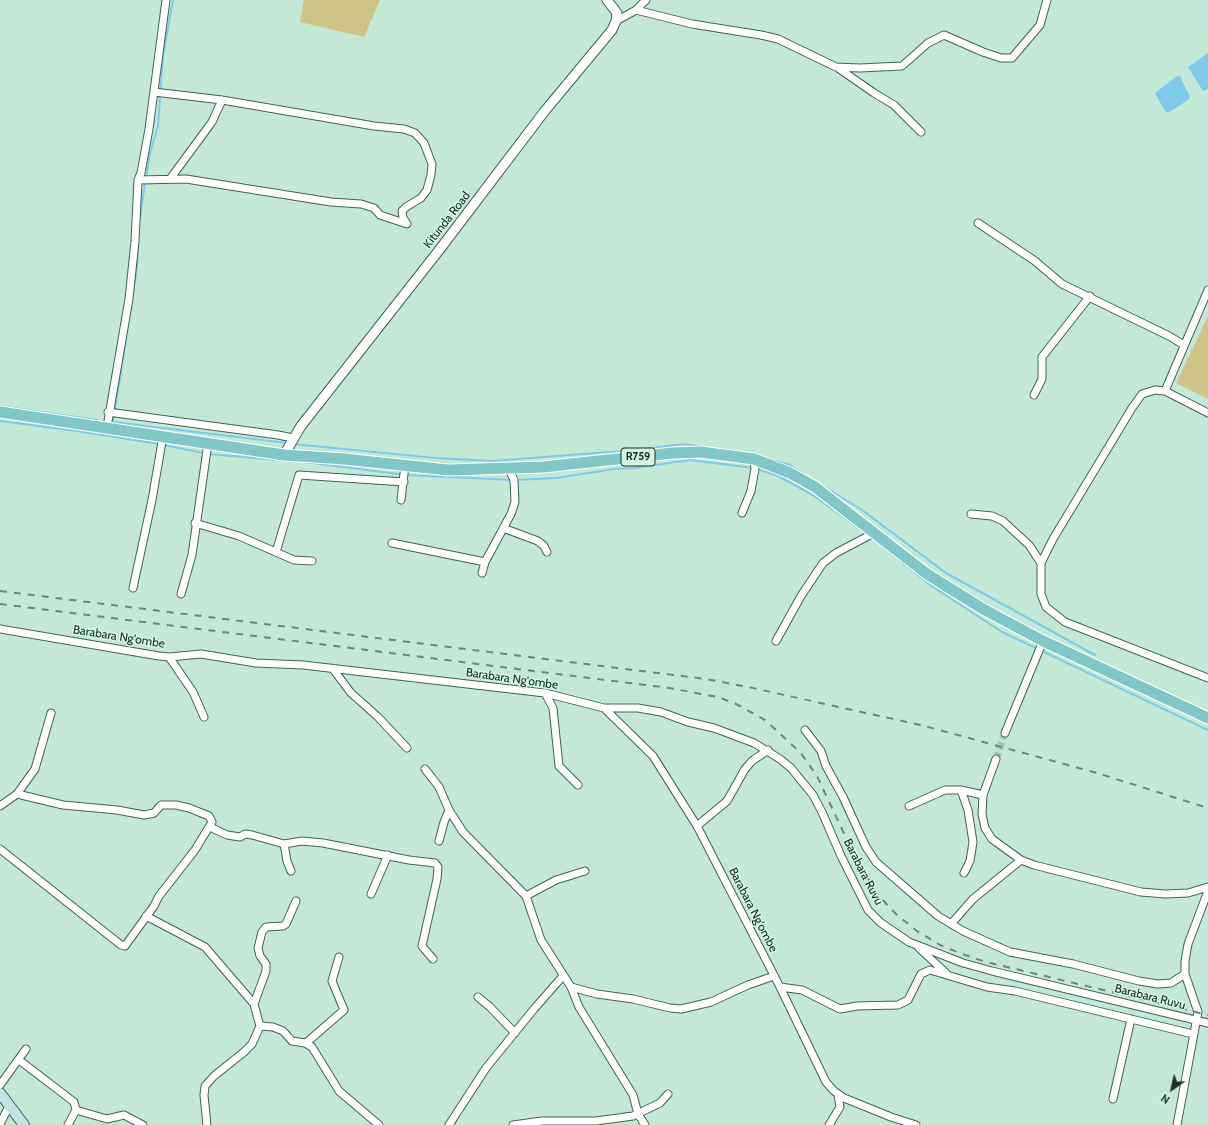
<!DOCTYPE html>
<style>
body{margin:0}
#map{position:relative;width:1208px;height:1125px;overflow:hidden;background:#c4e8d6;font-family:Cabin,sans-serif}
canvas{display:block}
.north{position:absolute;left:1152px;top:1069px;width:40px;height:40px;-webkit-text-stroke:3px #d1f6e3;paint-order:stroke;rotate:214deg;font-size:11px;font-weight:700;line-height:16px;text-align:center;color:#202e27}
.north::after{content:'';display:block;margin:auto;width:14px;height:18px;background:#202e27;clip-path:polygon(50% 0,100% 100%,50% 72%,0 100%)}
</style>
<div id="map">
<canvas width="1208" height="1125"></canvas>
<div class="north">N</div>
</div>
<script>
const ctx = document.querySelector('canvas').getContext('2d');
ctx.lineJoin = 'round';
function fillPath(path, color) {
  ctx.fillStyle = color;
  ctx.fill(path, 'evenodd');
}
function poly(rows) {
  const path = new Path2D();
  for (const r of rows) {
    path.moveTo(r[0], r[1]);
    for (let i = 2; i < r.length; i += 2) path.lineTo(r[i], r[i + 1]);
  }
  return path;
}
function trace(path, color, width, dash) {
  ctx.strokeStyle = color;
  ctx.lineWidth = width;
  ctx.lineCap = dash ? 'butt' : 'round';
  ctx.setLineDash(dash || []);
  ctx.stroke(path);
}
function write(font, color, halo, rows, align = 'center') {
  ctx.font = font + ' Cabin,sans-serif';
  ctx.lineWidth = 3;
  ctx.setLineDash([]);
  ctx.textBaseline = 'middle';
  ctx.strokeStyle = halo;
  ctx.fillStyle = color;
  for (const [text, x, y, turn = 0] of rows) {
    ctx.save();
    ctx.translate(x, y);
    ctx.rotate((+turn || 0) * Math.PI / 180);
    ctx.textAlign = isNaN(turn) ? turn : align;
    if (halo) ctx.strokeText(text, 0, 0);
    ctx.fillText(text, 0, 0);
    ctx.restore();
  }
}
const green = poly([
 [304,0,380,0,364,37,300,22],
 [1208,316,1208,399,1176,383]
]);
const water = poly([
 [1208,53,1208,89,1203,91,1188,67],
 [1177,76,1180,76,1190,97,1188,100,1168,113,1165,111,1155,93]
]);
const stream = poly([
 [146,178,150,153,158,126,163,56,173,0],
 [140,218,145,182],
 [133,293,137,267,138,246],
 [126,339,113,422,287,443],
 [0,406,97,420],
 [0,421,77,431,159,444],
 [293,444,435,458,492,461,635,450,684,444,703,447],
 [163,445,204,453],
 [209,454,278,460],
 [768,459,790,465,811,479],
 [304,462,405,475,514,480,556,478,614,469,634,468,690,460,753,468],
 [757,469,778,476,813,495,869,536,930,585,1002,632,1208,730],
 [818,483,862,510,946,573,1095,655]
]);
const minorTunnel = poly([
 [996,759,1005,733]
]);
const minor = poly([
 [636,10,692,24,761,35,778,39,836,67,860,68,902,66,928,43,944,35,983,52,1001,58,1012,58,1040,25,1047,0],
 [616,21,636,10,646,0],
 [838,68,874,93,894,105,921,132],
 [170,179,212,122,222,100],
 [138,180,186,179,331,202,361,204,374,208,380,215,407,224,403,218,402,211,406,207,421,198,427,190,431,175,432,164,424,143,415,133,404,129,374,126,222,100,154,92],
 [978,223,1035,261,1062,284,1169,336,1184,345],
 [1165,391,1208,290],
 [1034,395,1042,379,1042,357,1090,296],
 [108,412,278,435,293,438],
 [1208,413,1165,391,1155,390,1142,394,1132,408,1053,539,1041,563,1041,594,1046,607,1065,622,1208,678],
 [107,427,129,299,135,241,138,180,141,173,149,129,166,0],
 [401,500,405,465],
 [742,513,751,491,755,469,754,459],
 [971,514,992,516,1003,521,1029,545,1041,563],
 [195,523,239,536,294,560,312,561],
 [503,528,538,541,544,546,547,552],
 [392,543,485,562],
 [276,552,299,475,404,482],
 [482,573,485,562,511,514,515,502,514,480,509,469],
 [133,588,152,500,163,436],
 [181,594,192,555,208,443],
 [0,629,159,656,169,657,201,654,256,663,303,665,545,693,604,708,653,756,697,826,780,987,826,1082,834,1091,844,1098,891,1117,916,1125],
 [776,641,801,596,823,563,836,553,874,533],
 [169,657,193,692,204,717],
 [333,669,351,693,378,717,407,748],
 [545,693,553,708,559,766,578,785],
 [604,708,638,708,661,712,688,722,714,728,754,743,780,759,791,768,813,795,822,812,841,856,868,910,881,923,909,942,963,963,992,971,1208,1023],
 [805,730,821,751,826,766,843,797,866,847,876,862,938,916,963,931,1010,952,1073,964,1139,981,1158,984,1171,983,1185,974],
 [1005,733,1043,641],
 [996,759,983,795,982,814,985,828,992,839,1021,860,1034,865,1141,892,1165,894,1188,893,1208,887],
 [425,769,439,787,449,810,463,832,526,896,541,940,571,987,597,994,633,999,670,1008,681,1009,711,1002,748,985,774,976],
 [961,790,968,810,973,842,970,861,964,873],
 [0,806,17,794,35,769,51,713],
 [909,806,945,790,961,790,983,795],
 [697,826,727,801,745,769,752,761,768,750],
 [210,827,227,835,240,837,245,834,252,835,284,844,302,841,323,843,409,860,435,863,438,867,437,879,422,946,433,959],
 [439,841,444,822,449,810],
 [284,844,287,861,291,871],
 [0,849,121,945,125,946,154,906,159,896,195,850,212,822,209,816,189,808,176,805,161,805,154,813,144,815,117,810,63,805,17,794],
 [371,894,388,855],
 [526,896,556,880,585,871],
 [146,916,205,947,254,1004,258,1019,260,1026,252,1044,244,1052,214,1076,205,1086,204,1095,207,1125],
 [951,924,973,899,1021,860],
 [919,948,946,973],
 [571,987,579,1007,633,1095,638,1114,645,1125],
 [780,987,802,990,840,1009,857,1006,898,1005,908,1000,921,974,930,970,987,987,1015,991,1193,1034],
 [478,997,490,1007,515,1033],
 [254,1004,266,971,266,964,260,956,258,948,262,932,266,927,283,926,286,924,296,901],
 [260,1026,273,1027,283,1031,292,1041,305,1043,312,1047,339,1091,379,1125],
 [306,1043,344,1010,332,981,339,957],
 [19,1060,74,1102,76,1110],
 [0,1085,26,1049],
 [1113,1099,1131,1019],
 [0,1124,9,1106],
 [68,1125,76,1110,107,1119,124,1115,143,1125],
 [449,1125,486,1068,534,1009,563,976],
 [513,1125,542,1121,596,1121,633,1116,660,1103,668,1094],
 [829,1125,840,1107,838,1095],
 [1177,1125,1198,1012,1185,974,1185,961,1188,944,1208,891]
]);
const tertiary = poly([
 [284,455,301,426,440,249,544,112,612,30,616,21,617,13,607,0]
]);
const secondary = poly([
 [0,1093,24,1125]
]);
const primary = poly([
 [0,412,284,455,344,459,448,470,543,467,673,453,701,452,754,459,790,473,815,487,927,574,983,609,1043,641,1208,718]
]);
const rail = poly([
 [0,591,706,679,748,687,921,725,1097,773,1208,808],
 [0,604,669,688,718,697,736,704,765,720,800,752,817,776,856,859,878,895,896,914,917,931,940,945,962,954,986,962,1208,1015]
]);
const shields = [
 [638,457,34]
];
const shieldNames = [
 ["R759",638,457]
];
const streetNames = [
 ["Kitunda Road",447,220,-52],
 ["Barabara Ng'ombe",119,637,9],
 ["Barabara Ng'ombe",512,679,8],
 ["Barabara Ruvu",863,872,63],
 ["Barabara Ng'ombe",753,910,63],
 ["Barabara Ruvu",1150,997,14]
];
fillPath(green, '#cec487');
fillPath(water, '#7fcae9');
trace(stream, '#7fcae9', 2);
trace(minorTunnel, '#a3c3b3', 7, [7, 3.5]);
trace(minor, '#426253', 9);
trace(tertiary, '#426253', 11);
trace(secondary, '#426253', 12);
trace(primary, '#fff', 13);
trace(minor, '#fff', 7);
trace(tertiary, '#fff', 9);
trace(secondary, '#c0e3e3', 10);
trace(primary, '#81c7c7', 11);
trace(rail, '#6e877b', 2, [7, 7]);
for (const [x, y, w] of shields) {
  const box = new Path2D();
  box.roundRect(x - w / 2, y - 9, w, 18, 3);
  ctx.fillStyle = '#d1f6e3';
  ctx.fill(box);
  trace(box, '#202e27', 1);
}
write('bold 11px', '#202e27', null, shieldNames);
write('12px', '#202e27', '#d1f6e3', streetNames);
</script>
